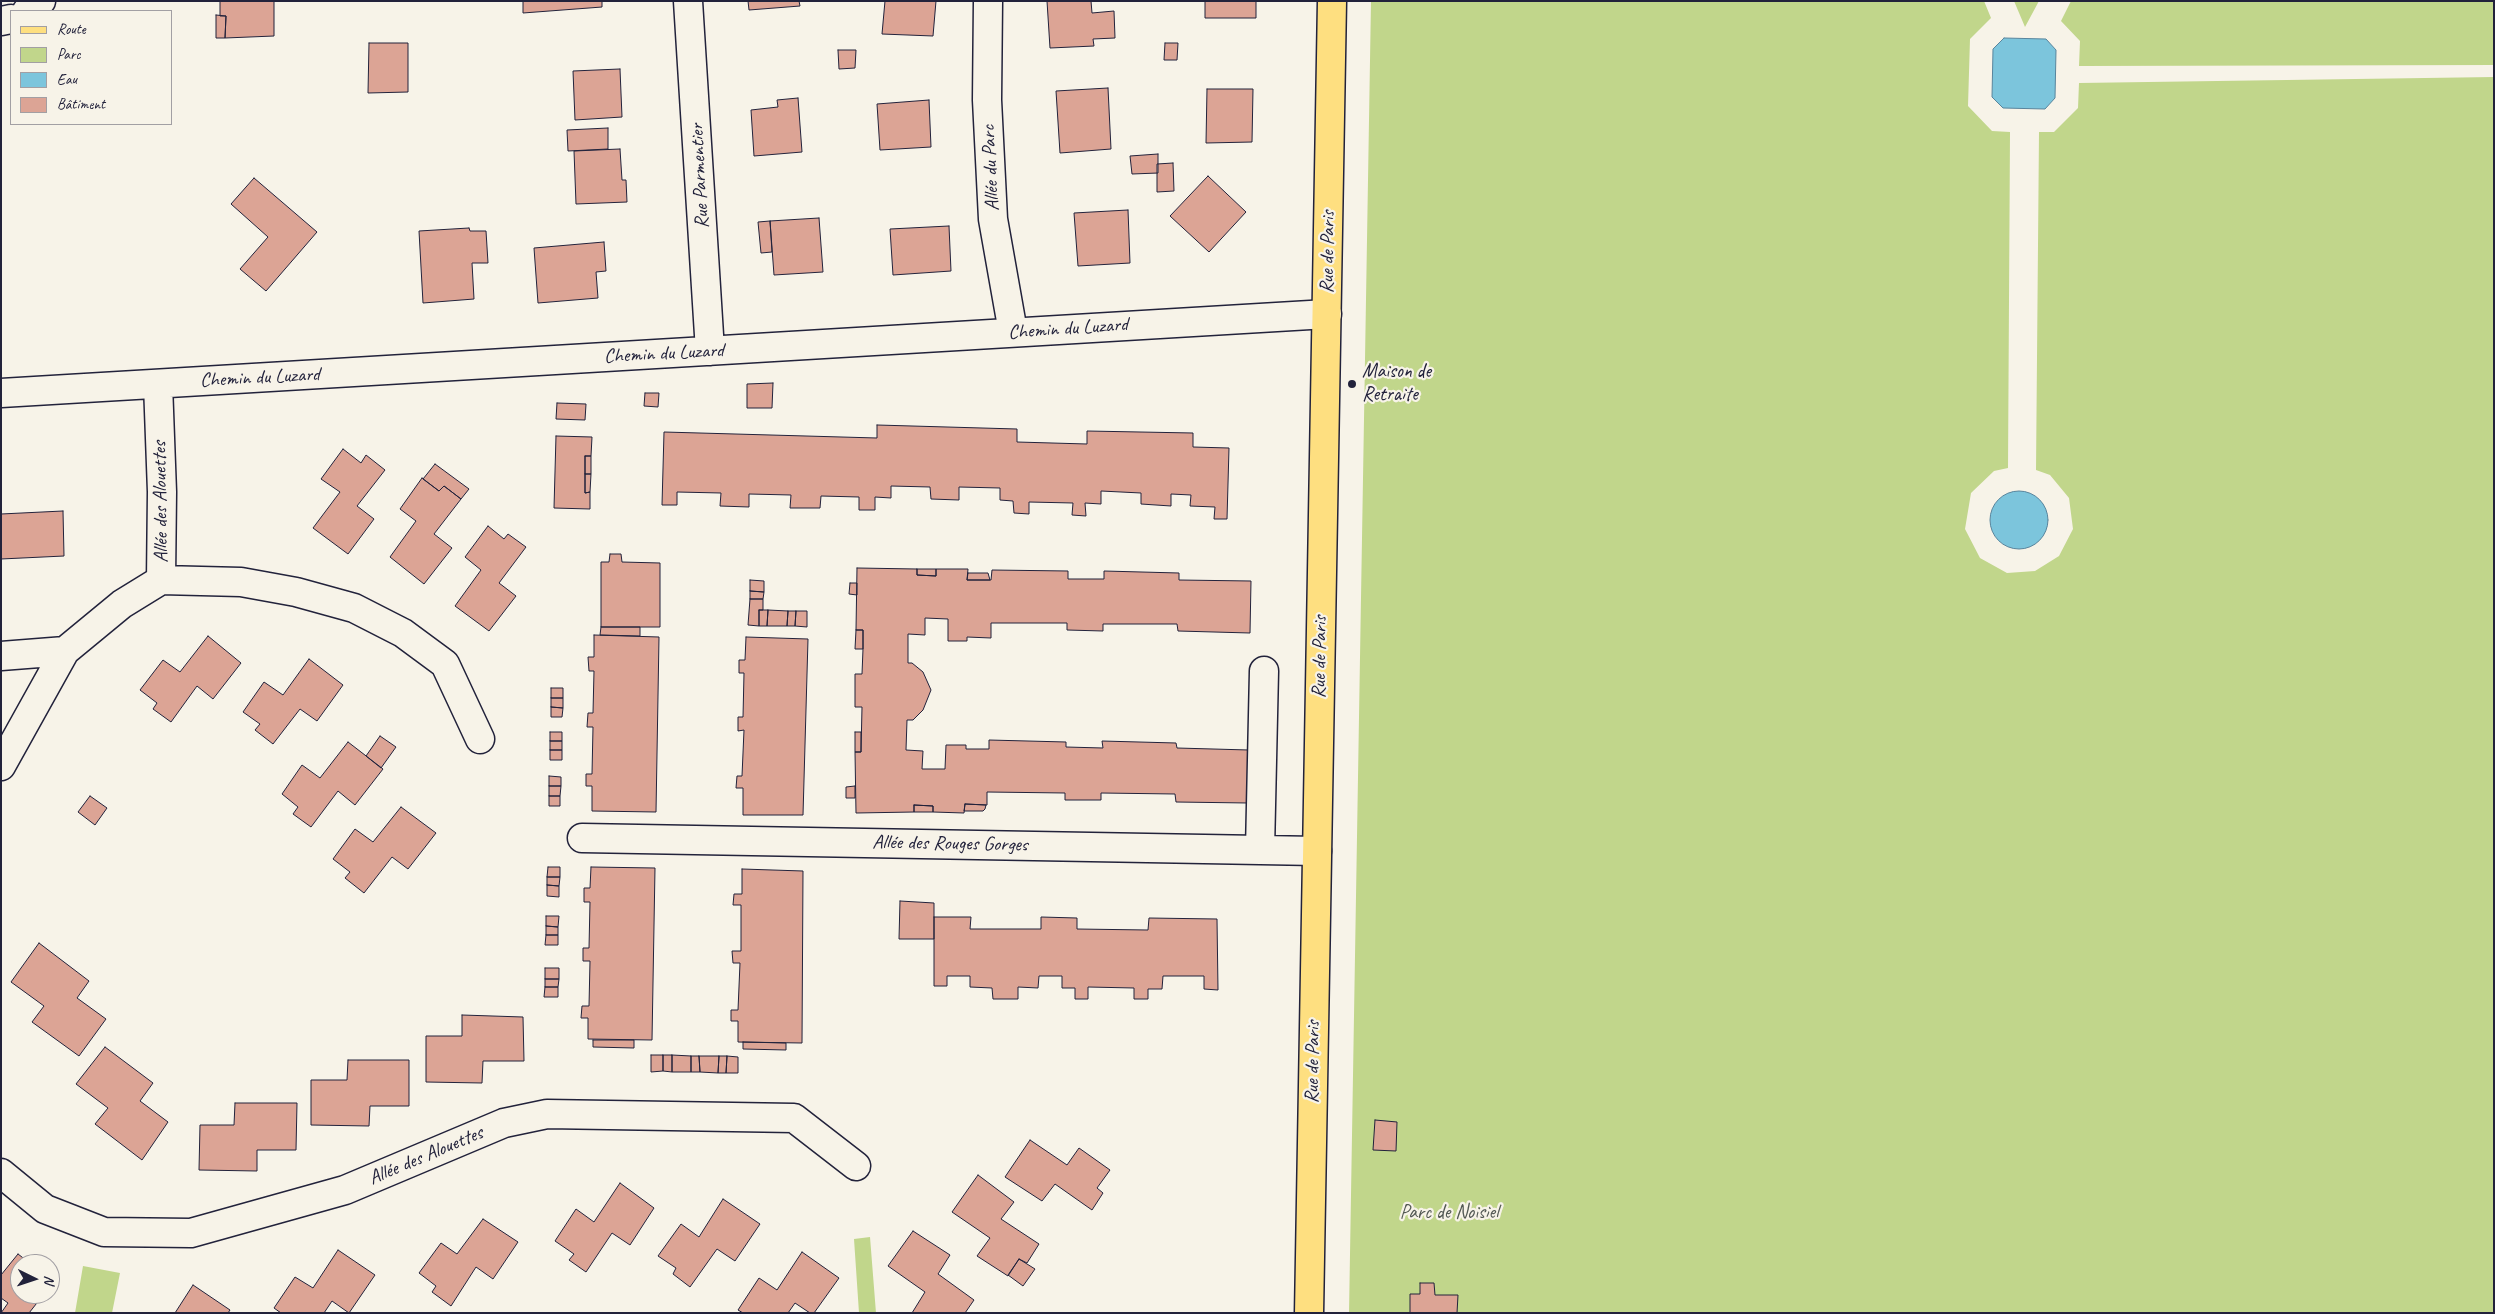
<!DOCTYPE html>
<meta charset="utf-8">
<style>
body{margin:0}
#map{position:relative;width:2495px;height:1314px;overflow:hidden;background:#f7f3e8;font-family:Caveat,sans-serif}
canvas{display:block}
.frame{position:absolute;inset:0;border:2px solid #22223b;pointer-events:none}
.legend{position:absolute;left:10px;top:10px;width:162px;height:115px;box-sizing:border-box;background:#f7f3e8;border:1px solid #a29fa3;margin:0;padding:6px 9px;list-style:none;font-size:15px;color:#22223b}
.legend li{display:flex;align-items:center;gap:10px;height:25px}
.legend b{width:25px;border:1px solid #a29fa3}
.north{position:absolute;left:10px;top:1254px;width:50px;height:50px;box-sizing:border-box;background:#f7f3e8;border:1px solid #a29fa3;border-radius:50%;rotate:94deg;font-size:14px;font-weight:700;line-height:20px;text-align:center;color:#22223b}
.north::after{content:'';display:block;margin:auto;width:18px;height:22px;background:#22223b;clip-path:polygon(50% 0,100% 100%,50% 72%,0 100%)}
</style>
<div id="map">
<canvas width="2495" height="1314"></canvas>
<div class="frame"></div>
<ul class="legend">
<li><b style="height:6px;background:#fedf80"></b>Route</li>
<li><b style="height:14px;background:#c1d68b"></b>Parc</li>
<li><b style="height:14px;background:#7cc5dc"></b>Eau</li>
<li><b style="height:14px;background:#dca495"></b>Bâtiment</li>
</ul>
<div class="north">N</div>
</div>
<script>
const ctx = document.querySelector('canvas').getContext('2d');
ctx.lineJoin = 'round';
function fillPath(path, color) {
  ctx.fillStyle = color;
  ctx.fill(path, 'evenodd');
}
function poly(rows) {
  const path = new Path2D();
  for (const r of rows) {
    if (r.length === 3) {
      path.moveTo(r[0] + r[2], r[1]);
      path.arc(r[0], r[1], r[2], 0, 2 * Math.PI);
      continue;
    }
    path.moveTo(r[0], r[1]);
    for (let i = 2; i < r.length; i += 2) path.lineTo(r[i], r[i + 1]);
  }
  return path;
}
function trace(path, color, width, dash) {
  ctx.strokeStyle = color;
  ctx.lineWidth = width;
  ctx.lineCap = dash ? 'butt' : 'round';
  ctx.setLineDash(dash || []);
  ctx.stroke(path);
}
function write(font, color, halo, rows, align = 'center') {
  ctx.font = font + ' Caveat,sans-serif';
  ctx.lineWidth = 4.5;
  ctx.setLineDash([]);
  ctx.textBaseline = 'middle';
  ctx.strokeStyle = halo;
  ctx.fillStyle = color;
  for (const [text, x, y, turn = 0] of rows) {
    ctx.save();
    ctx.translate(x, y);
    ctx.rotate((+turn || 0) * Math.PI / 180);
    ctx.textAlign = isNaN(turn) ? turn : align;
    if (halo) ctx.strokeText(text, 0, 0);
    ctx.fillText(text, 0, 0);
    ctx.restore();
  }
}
const green = poly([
 [1371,1,1984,1,1991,18,1970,39,1968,106,1992,131,2010,132,2008,468,1994,471,1971,493,1965,529,1980,558,2007,573,2035,571,2059,556,2073,529,2069,498,2050,475,2036,470,2039,132,2054,132,2078,108,2079,83,2494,77,2494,1313,1349,1313],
 [2014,1,2039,1,2025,27],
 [2071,1,2494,1,2494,65,2079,66,2080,41,2061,21],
 [870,1237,876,1313,859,1313,854,1239],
 [83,1266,120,1273,112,1313,75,1313]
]);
const water = poly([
 [2004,38,2046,39,2056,50,2055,98,2045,109,2003,108,1992,97,1993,49,2004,38],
 [2019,520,29]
]);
const building = poly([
 [220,1,274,1,274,36,225,38,226,16,220,16,220,1],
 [523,1,602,1,602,7,523,13,523,1],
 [748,1,799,1,800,6,749,10,748,1],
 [885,1,936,1,933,36,882,34,885,1],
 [1047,1,1091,1,1092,13,1114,11,1115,38,1093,39,1094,46,1050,48,1047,1],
 [1205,1,1256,1,1256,18,1205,18,1205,1],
 [216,15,226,16,225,38,216,38,216,15],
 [369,43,408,43,408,92,368,93,369,43],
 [1165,43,1178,43,1177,60,1164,60,1165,43],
 [838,50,856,50,855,68,839,69,838,50],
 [620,69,622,117,575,120,573,71,620,69],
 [1108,88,1111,149,1060,153,1056,91,1108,88],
 [1207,89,1253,89,1252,142,1206,143,1207,89],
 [798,98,802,152,754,156,751,110,778,107,777,100,798,98],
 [929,100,931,147,880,150,877,104,929,100],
 [608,128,608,149,568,151,567,130,608,128],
 [620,149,622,180,626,180,627,202,576,204,574,151,620,149],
 [1158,154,1158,173,1132,174,1130,156,1158,154],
 [1173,163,1174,191,1157,192,1157,164,1173,163],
 [1208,176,1246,212,1209,252,1170,216,1208,176],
 [254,178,317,232,266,291,240,269,268,237,231,204,254,178],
 [1128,210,1130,263,1078,266,1074,213,1128,210],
 [819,218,823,272,774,275,770,221,819,218],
 [770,221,772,252,761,253,758,222,770,221],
 [949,226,951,271,893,275,890,229,949,226],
 [469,228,470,231,486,231,488,263,472,263,474,299,423,303,419,231,469,228],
 [604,242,606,271,596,272,598,298,538,303,534,248,604,242],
 [773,383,772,408,747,408,747,384,773,383],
 [645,393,659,393,658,407,644,406,645,393],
 [557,403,586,404,585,420,556,419,557,403],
 [877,425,1017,429,1017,442,1087,444,1087,431,1193,433,1193,447,1229,448,1227,519,1214,519,1215,507,1190,506,1191,495,1171,494,1171,506,1141,504,1141,493,1101,491,1101,504,1085,503,1086,516,1072,515,1073,503,1029,502,1029,514,1014,513,1013,501,1000,500,1000,488,959,487,959,500,931,499,930,487,891,486,891,498,875,497,875,510,859,510,859,497,821,496,820,508,790,508,791,495,749,494,749,507,720,506,721,493,677,492,677,505,662,505,664,432,877,438,877,425],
 [556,436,592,437,591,456,585,456,585,493,590,492,590,509,554,508,556,436],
 [343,449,361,463,366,455,385,470,357,506,374,519,348,554,313,528,340,492,321,479,343,449],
 [585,456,591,456,591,474,585,474,585,456],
 [435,464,469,489,461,499,444,486,439,491,423,479,435,464],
 [585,474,591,474,590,492,585,493,585,474],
 [422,478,439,491,444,486,461,499,434,534,452,548,424,584,390,557,416,521,400,509,422,478],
 [63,511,64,556,1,559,1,514,63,511],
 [488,526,504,539,508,534,526,547,499,583,516,596,489,631,455,606,481,570,465,557,488,526],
 [610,554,621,554,622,562,660,563,660,627,601,627,601,562,609,562,610,554],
 [857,568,917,569,917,575,936,576,936,569,968,569,967,580,991,580,992,570,1068,571,1068,579,1104,579,1104,571,1179,573,1179,580,1251,581,1250,633,1178,631,1177,624,1103,624,1103,631,1067,630,1067,623,991,623,991,638,967,637,967,641,948,641,948,619,925,618,925,635,908,634,908,663,912,663,923,672,931,690,923,710,913,720,907,720,906,750,923,751,922,769,945,769,946,745,966,745,966,749,989,749,989,740,1066,742,1066,747,1103,748,1102,741,1176,743,1177,748,1249,750,1248,803,1176,802,1175,794,1101,793,1101,800,1065,800,1065,793,987,792,987,805,965,804,964,813,933,812,933,806,914,805,914,812,856,813,855,752,861,752,862,707,855,707,855,674,862,674,863,649,863,630,856,630,857,568],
 [917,569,936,569,936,576,917,575,917,569],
 [968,573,988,573,990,580,967,580,968,573],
 [750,580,764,581,764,592,750,591,750,580],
 [850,583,857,583,857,595,849,594,850,583],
 [750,591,764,592,763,599,750,599,750,591],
 [750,599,763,599,763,610,759,610,759,626,748,625,750,599],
 [759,610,768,610,767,626,759,626,759,610],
 [768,610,788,611,787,626,767,626,768,610],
 [788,611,796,611,795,626,787,626,788,611],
 [796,611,807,611,807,627,795,626,796,611],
 [601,627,640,627,640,636,600,635,601,627],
 [856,630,863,630,863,649,855,649,856,630],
 [594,635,659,637,656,812,592,811,592,786,586,786,586,774,592,774,593,727,587,727,588,713,593,713,594,671,589,671,588,657,594,657,594,635],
 [208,636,241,663,213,699,197,686,171,722,153,709,157,703,140,690,163,660,180,672,208,636],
 [746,637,808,639,803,815,743,815,743,788,736,788,737,776,742,776,744,730,738,731,738,717,743,717,744,673,739,673,739,660,745,660,746,637],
 [309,659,343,685,317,721,300,709,273,744,255,730,260,724,243,712,264,682,283,695,309,659],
 [551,688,563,688,563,698,551,698,551,688],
 [551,698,563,698,563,708,551,707,551,698],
 [551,707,563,708,562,717,551,717,551,707],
 [550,732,562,732,562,741,550,741,550,732],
 [855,732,861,732,861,752,855,752,855,732],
 [380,736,396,747,381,768,366,756,380,736],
 [550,741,562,741,562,750,550,750,550,741],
 [348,742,383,769,355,805,338,791,311,827,293,814,298,807,282,794,302,765,320,778,348,742],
 [550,750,562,750,562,760,550,760,550,750],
 [549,776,561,777,561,786,549,786,549,776],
 [549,786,561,786,560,796,549,796,549,786],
 [855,786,855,798,846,798,846,787,855,786],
 [90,796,107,808,95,825,78,812,90,796],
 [549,796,560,796,560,806,549,806,549,796],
 [965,804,986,805,985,809,983,811,964,811,965,804],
 [914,805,933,806,933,812,914,812,914,805],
 [401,807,436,833,408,869,392,857,364,893,345,878,350,872,333,859,355,829,373,842,401,807],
 [548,867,560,867,560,877,547,877,548,867],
 [591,867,655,868,652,1040,588,1039,588,1018,581,1018,582,1006,589,1006,590,961,583,961,583,948,589,948,590,902,584,902,584,888,590,888,591,867],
 [742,869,803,871,802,1043,738,1042,738,1021,731,1021,731,1010,738,1010,740,963,733,963,732,951,741,951,741,905,733,905,734,894,742,894,742,869],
 [547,877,560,877,559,886,547,885,547,877],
 [547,885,559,886,559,897,547,896,547,885],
 [900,901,934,903,934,939,899,939,900,901],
 [546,916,559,916,558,927,546,926,546,916],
 [934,917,971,917,970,929,1041,929,1041,917,1077,918,1077,929,1148,930,1149,918,1217,919,1218,990,1204,989,1204,976,1163,976,1162,989,1148,989,1148,999,1134,999,1134,988,1088,987,1088,999,1075,999,1075,988,1062,988,1062,976,1039,976,1038,988,1018,987,1018,999,993,999,992,988,970,987,970,976,947,976,947,986,934,986,934,917],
 [546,926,558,927,558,935,546,935,546,926],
 [546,935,558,935,558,945,545,945,546,935],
 [39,943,89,981,77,998,106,1019,79,1056,32,1022,44,1006,11,982,39,943],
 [545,968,559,968,559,979,545,979,545,968],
 [545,979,559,979,558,987,545,987,545,979],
 [545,987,558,987,558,997,544,997,545,987],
 [462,1015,523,1017,524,1061,483,1061,482,1083,426,1082,426,1036,462,1036,462,1015],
 [593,1040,634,1040,634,1048,593,1047,593,1040],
 [743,1042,786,1043,786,1050,743,1049,743,1042],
 [105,1047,153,1083,140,1101,168,1122,142,1160,95,1124,108,1108,76,1084,105,1047],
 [651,1055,663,1055,663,1071,651,1072,651,1055],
 [663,1055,672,1055,672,1072,663,1071,663,1055],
 [672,1055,691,1056,691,1072,672,1072,672,1055],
 [691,1056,699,1056,700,1072,691,1072,691,1056],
 [699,1056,719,1056,718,1073,700,1072,699,1056],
 [719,1056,727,1056,726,1073,718,1073,719,1056],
 [727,1056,738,1057,738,1073,726,1073,727,1056],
 [348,1060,409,1060,409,1106,370,1106,369,1126,311,1125,311,1080,347,1080,348,1060],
 [235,1103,297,1103,296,1150,257,1150,257,1171,199,1170,200,1125,234,1125,235,1103],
 [1375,1120,1397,1122,1396,1151,1373,1150,1375,1120],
 [1030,1140,1067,1165,1079,1148,1110,1170,1097,1188,1103,1193,1092,1210,1055,1184,1042,1201,1005,1177,1030,1140],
 [978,1175,1014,1202,1001,1219,1039,1244,1027,1263,1019,1259,1008,1276,977,1256,990,1238,952,1212,978,1175],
 [620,1183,654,1208,630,1245,612,1233,586,1272,569,1260,574,1254,555,1241,576,1209,594,1222,620,1183],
 [723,1199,760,1224,735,1261,717,1249,690,1287,673,1274,676,1268,658,1256,681,1224,699,1237,723,1199],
 [483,1219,518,1242,493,1279,476,1267,451,1306,432,1292,436,1286,419,1273,441,1243,457,1254,483,1219],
 [913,1231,950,1255,938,1274,974,1300,965,1313,912,1313,925,1292,888,1266,913,1231],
 [338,1250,375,1275,349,1313,332,1301,324,1313,281,1313,274,1308,295,1277,313,1288,338,1250],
 [802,1252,839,1278,814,1313,810,1313,795,1303,788,1313,743,1313,738,1310,759,1278,777,1290,802,1252],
 [18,1254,31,1264,20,1264,20,1294,44,1294,29,1313,1,1313,8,1303,1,1298,1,1275,18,1254],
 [1019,1259,1035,1269,1023,1286,1008,1275,1019,1259],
 [1420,1283,1434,1283,1435,1295,1458,1295,1457,1313,1410,1313,1410,1294,1420,1294,1420,1283],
 [193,1285,230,1310,228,1313,175,1313,193,1285]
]);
const minor = poly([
 [688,1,710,351],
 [988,1,987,100,993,219,1013,332],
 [27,11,41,1],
 [1,21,11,19],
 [1,393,1327,314],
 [161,580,241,582,296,592,354,608,403,633,445,664,480,739],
 [1,656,65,651],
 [1,766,65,651,122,604,161,580,162,492,158,384],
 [582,838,1317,851],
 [1260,850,1264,671],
 [1,1173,45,1209,104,1232,191,1233,345,1190,504,1123,547,1114,794,1118,856,1166]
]);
const major = poly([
 [1309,1313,1332,1]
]);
const markers = [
 [1352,384,5,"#22223b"]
];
const streetNames = [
 ["Allée du Parc",991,168,-93],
 ["Rue Parmentier",700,176,-93],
 ["Rue de Paris",1328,252,-89],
 ["Chemin du Luzard",1068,329,-4],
 ["Chemin du Luzard",664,354,-3],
 ["Chemin du Luzard",260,378,-3],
 ["Allée des Alouettes",161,502,-91],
 ["Rue de Paris",1320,657,-89],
 ["Allée des Rouges Gorges",950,844,1],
 ["Rue de Paris",1313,1062,-89],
 ["Allée des Alouettes",426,1156,-23]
];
const poiNames = [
 ["Maison de",1362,372],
 ["Retraite",1362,395]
];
const parkNames = [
 ["Parc de Noisiel",1449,1213]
];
fillPath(green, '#c1d68b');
fillPath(water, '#7cc5dc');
trace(water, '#58849c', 1);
fillPath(building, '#dca495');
trace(building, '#22223b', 1);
trace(minor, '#22223b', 31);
trace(major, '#22223b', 31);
trace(minor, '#f7f3e8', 28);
trace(major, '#fedf80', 28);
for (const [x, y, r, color] of markers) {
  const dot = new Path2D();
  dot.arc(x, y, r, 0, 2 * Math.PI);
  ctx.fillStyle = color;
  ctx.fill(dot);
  trace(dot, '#f7f3e8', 2);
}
write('20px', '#22223b', '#f7f3e8', streetNames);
write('20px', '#22223b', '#f7f3e8', poiNames, 'left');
write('20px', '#525853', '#f7f3e8', parkNames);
</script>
